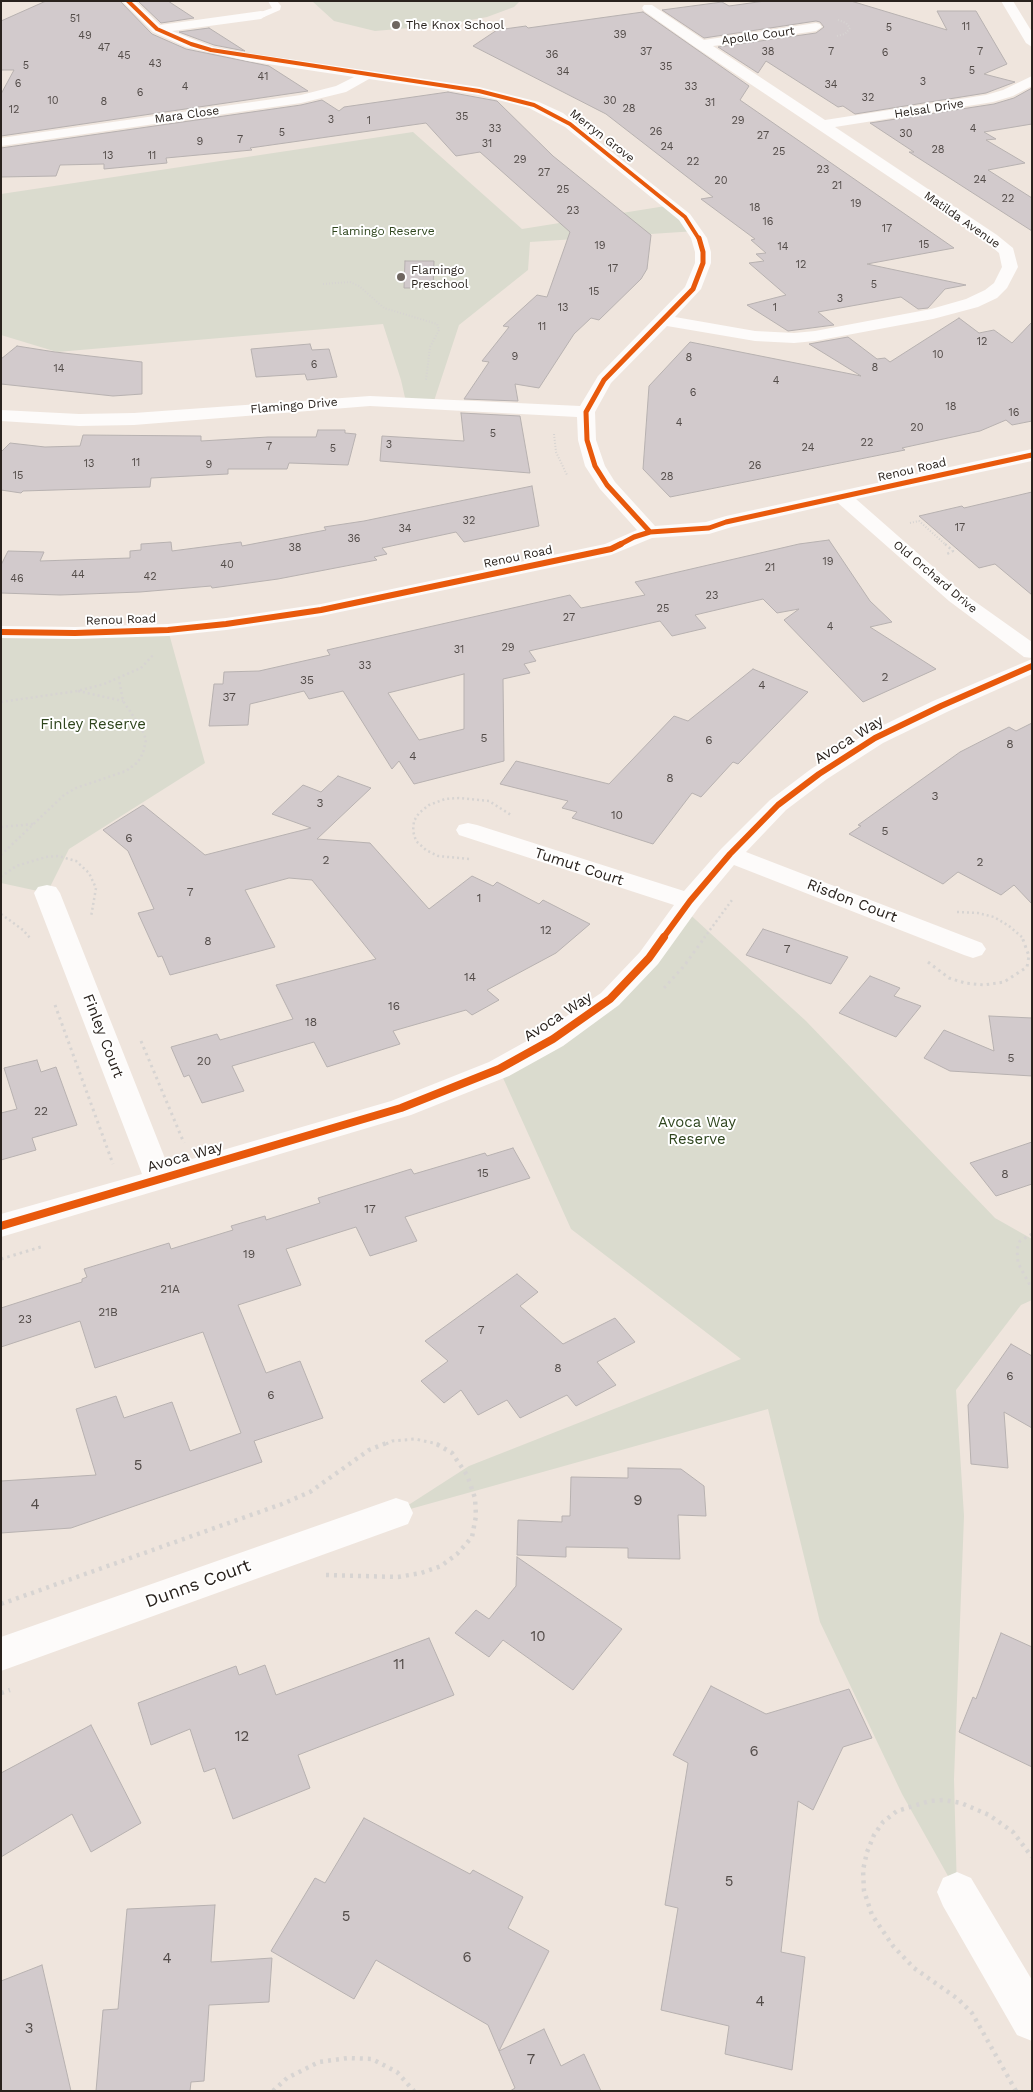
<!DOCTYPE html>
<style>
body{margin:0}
#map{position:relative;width:1033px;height:2092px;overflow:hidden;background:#efe5dd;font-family:"Work Sans",sans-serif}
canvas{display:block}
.frame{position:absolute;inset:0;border:2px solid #29221d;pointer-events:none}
</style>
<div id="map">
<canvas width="1033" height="2092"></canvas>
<div class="frame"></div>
</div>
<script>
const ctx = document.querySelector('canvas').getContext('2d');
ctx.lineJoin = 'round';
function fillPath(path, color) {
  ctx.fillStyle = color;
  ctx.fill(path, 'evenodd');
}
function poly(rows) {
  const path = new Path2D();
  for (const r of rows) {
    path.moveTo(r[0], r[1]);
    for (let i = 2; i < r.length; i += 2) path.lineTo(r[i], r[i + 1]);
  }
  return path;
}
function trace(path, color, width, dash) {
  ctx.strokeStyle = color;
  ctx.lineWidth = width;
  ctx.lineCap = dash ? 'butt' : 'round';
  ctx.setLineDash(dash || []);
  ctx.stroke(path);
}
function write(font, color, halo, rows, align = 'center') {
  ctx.font = font + ' "Work Sans",sans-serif';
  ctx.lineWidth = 4;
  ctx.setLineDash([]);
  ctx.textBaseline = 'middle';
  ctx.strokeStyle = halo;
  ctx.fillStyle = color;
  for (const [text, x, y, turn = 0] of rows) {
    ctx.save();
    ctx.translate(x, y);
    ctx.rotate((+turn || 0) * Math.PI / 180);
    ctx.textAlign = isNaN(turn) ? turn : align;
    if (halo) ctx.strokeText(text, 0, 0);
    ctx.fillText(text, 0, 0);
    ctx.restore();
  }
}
const green = poly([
 [312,1,520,1,514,7,487,17,444,25,375,31,334,21],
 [413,132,522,229,672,205,696,231,530,242,528,270,459,325,433,404,406,402,401,380,383,324,57,352,1,335,1,194],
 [168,630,205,763,69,849,47,893,1,883,1,632],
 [684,909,806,1021,995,1218,1032,1239,1032,1300,1021,1305,956,1390,964,1516,954,1779,957,1892,902,1794,820,1622,768,1409,396,1513,469,1466,741,1359,571,1229,499,1069,582,1020]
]);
const building = poly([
 [46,1,120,1,152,34,186,49,269,66,308,91,1,136,1,94,14,70,1,70,1,21,46,1],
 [138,1,168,1,194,18,161,23,138,1],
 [765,1,851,1,947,30,937,11,976,11,1007,64,984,74,1015,82,986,93,855,114,843,106,838,107,766,61,758,73,718,47,816,33,824,27,820,22,816,21,704,38,662,10,722,2,729,6,765,1],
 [643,12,749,86,740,100,954,248,867,264,966,285,945,289,928,308,918,309,901,297,818,312,834,325,788,331,747,305,786,295,749,263,764,261,756,254,766,253,751,240,755,239,701,199,713,197,606,114,473,46,497,30,526,26,528,28,643,12],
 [209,28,245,51,214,45,179,32,209,28],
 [1032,88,1032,124,984,132,996,139,986,140,1025,163,988,170,1032,198,1032,231,909,152,914,152,870,123,994,104,1014,98,1032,88],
 [448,92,497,101,553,156,651,235,647,269,641,279,599,320,591,318,574,334,539,388,515,384,518,401,464,399,489,362,482,361,509,327,503,326,537,295,547,297,570,232,480,152,456,156,426,123,250,148,252,150,166,158,167,163,104,169,104,164,60,165,56,176,1,177,1,148,301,105,322,100,339,111,344,107,448,92],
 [405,261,434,261,433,288,404,288,405,261],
 [959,318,979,333,994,330,1012,343,1032,322,1032,421,1012,425,1006,420,980,431,902,448,905,450,670,497,643,469,649,386,690,342,861,376,809,344,848,337,877,359,885,358,890,362,959,318],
 [310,344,312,350,329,349,337,377,307,380,305,374,256,377,251,349,310,344],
 [17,346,55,352,142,362,142,394,113,396,1,384,1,359,17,346],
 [461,413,520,416,530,473,380,461,382,436,464,441,461,413],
 [318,430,345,430,345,433,356,434,348,465,289,463,287,469,228,469,228,474,151,478,150,487,23,491,21,493,1,490,1,452,10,443,45,447,80,446,83,435,201,436,201,441,268,437,316,437,318,430],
 [532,486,539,526,464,542,456,532,382,548,387,554,374,557,377,560,278,579,212,588,211,586,140,592,60,595,1,593,1,565,8,551,44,552,40,561,130,558,130,551,141,550,141,544,171,542,172,551,241,542,242,546,326,530,324,527,364,521,532,486],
 [1032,492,1032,595,995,564,979,568,919,516,962,506,964,508,1032,492],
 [829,540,870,601,892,622,870,627,936,669,863,702,784,620,799,609,777,613,763,599,695,615,706,628,672,636,660,621,529,651,536,661,524,664,530,673,503,679,504,761,414,784,399,761,392,769,343,691,309,699,304,691,250,704,248,725,209,726,214,684,223,684,224,672,259,671,330,655,327,650,570,595,581,608,645,595,635,582,799,544,829,540],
 [464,674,464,729,419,740,388,693,464,674],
 [753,669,808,692,738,764,733,762,701,797,692,793,653,844,572,818,577,812,562,808,568,801,500,784,516,761,609,784,674,716,688,721,753,669],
 [1032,723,1032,904,1014,885,1001,895,958,872,943,884,849,834,861,826,858,825,960,752,1009,727,1016,731,1032,723],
 [338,776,371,788,317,839,370,843,429,909,472,876,493,886,497,882,539,904,543,900,590,924,556,953,487,990,499,1000,472,1015,466,1010,393,1031,400,1044,327,1067,314,1042,232,1066,244,1091,202,1103,189,1075,184,1077,171,1047,217,1034,220,1040,293,1019,276,985,376,959,312,880,289,878,245,890,275,947,170,975,162,956,158,957,138,913,154,909,128,851,103,830,143,805,205,855,311,828,272,814,303,785,321,792,338,776],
 [763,929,848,957,831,984,746,955,763,929],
 [870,976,900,988,894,996,921,1006,896,1037,839,1013,870,976],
 [989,1016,1032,1018,1032,1076,950,1071,924,1058,944,1030,994,1051,989,1016],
 [37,1060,41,1072,56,1067,77,1125,32,1138,36,1150,1,1160,1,1113,17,1109,4,1068,37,1060],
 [1032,1142,1032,1184,996,1196,970,1163,1032,1142],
 [513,1148,530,1178,405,1217,417,1241,370,1256,356,1227,286,1249,301,1285,238,1305,266,1373,300,1361,323,1418,254,1441,262,1462,71,1528,1,1533,1,1481,96,1475,76,1409,116,1396,124,1418,172,1402,190,1451,241,1433,203,1332,95,1368,80,1321,1,1347,1,1308,82,1282,82,1279,87,1277,84,1269,169,1243,171,1249,233,1230,231,1226,265,1216,266,1220,320,1203,318,1198,411,1169,414,1174,485,1153,487,1156,513,1148],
 [517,1274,538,1292,520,1306,563,1344,615,1318,635,1342,597,1362,616,1385,576,1406,567,1395,520,1418,507,1400,478,1415,461,1390,444,1403,421,1381,448,1361,425,1341,517,1274],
 [1011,1344,1032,1356,1032,1428,1004,1412,1008,1468,971,1464,968,1405,1011,1344],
 [628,1468,681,1469,704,1486,706,1516,678,1515,680,1559,628,1558,628,1548,566,1547,566,1557,517,1555,518,1520,562,1522,562,1516,570,1516,571,1477,628,1478,628,1468],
 [517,1557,622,1629,573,1690,503,1640,489,1657,455,1633,476,1610,489,1619,516,1586,517,1557],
 [1001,1633,1032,1647,1032,1767,959,1732,973,1697,976,1699,1001,1633],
 [429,1638,454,1695,298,1755,310,1788,233,1819,215,1768,204,1772,190,1729,151,1745,138,1703,236,1666,239,1675,265,1665,276,1695,429,1638],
 [711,1686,766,1714,849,1689,872,1738,843,1747,813,1810,798,1801,781,1952,805,1957,792,2070,725,2054,729,2026,661,2010,678,1908,665,1905,688,1763,673,1755,711,1686],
 [91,1725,141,1823,91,1852,72,1814,1,1857,1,1773,91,1725],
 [364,1818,470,1874,473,1870,523,1897,508,1928,549,1951,499,2051,488,2025,376,1960,354,1999,271,1951,315,1878,325,1883,364,1818],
 [215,1905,211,1962,272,1958,269,2002,209,2005,204,2081,191,2082,190,2091,96,2091,103,2010,118,2009,127,1909,215,1905],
 [42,1965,71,2091,1,2091,1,1981,42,1965],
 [544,2029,561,2066,584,2054,601,2091,510,2091,515,2088,499,2051,544,2029]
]);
const pathFar3 = poly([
 [837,36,845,34,850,28,846,23,838,20],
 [323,284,350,282,359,286,384,308,437,324,439,330,430,347,426,380],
 [554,434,556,452,567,475],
 [910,523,919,521,946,545]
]);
const pathFar2 = poly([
 [945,544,953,551,947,554],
 [78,691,123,701],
 [1,702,77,691,104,684,141,668,153,655],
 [1,827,33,824],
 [1,855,64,795,76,788,126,771,138,762,143,753,146,740,142,729,123,701,119,679],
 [469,859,438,856,426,850,416,841,413,831,414,821,419,813,429,805,445,799,459,798,489,801,511,815],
 [1,877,16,866,46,857,58,856,76,861,89,873,96,888,91,917],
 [957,912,978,913,994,917,1009,926,1023,938],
 [1,914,23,930,30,938],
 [704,938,732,900]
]);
const pathFar1 = poly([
 [928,962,949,978,965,983,984,985,1004,982,1027,967,1029,956,1022,937],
 [664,988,684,966,705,937],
 [55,1005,113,1164],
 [141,1041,184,1143],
 [1032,1234,1020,1241,1017,1249,1018,1263,1032,1289],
 [1,1259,44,1246],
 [386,1444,392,1441,415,1439,438,1444]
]);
const path = poly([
 [326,1575,398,1577,421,1573,441,1566,457,1554,472,1537,476,1516,475,1498,467,1475,452,1453,433,1442],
 [1,1604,282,1504,310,1492,369,1450,389,1442],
 [1,1693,10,1690],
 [273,2091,287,2078,319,2062,348,2058,372,2059,397,2072,414,2091],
 [1016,2091,972,2013,958,1999,914,1968,893,1946,872,1915,864,1891,863,1870,867,1852,874,1835,883,1822,897,1811,930,1801,943,1800,961,1803,989,1815,1013,1832,1032,1857]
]);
const service = poly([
 [268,1,277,1,281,6,280,10,264,17,258,17,258,13,272,8,268,1]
]);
const minor = poly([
 [122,1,135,1,160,25,261,11,265,12,267,15,261,19,172,31,213,47,248,53,479,87,539,102,563,113,690,214,707,238,711,252,711,263,701,289,675,317,755,331,794,333,815,331,931,309,966,299,985,290,994,283,1002,267,999,253,985,241,695,47,644,11,642,8,644,5,652,5,704,40,816,23,820,24,822,27,816,31,713,46,825,120,986,95,1003,90,1032,76,1032,86,1013,96,993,102,835,127,997,235,1013,248,1018,267,1007,288,997,298,978,307,933,319,815,341,794,343,755,341,667,326,611,383,595,412,596,440,605,466,615,482,655,526,706,522,726,516,1032,449,1032,461,856,499,963,593,1032,642,1032,658,1024,657,949,601,838,503,732,527,709,534,652,538,611,555,321,616,226,630,168,636,75,639,1,638,1,626,75,627,168,624,226,618,321,604,605,544,637,530,600,489,585,466,578,440,577,417,370,406,134,425,79,426,1,421,1,410,79,414,134,413,370,396,580,406,598,376,685,287,695,263,695,252,691,238,679,220,565,127,529,108,479,95,369,79,346,92,301,103,1,146,1,138,301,95,336,86,354,77,248,61,186,47,153,32,122,1],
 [1001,1,1013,1,1032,32,1032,47,1026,43,1001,1],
 [1032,659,1032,674,949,711,883,743,827,779,786,810,746,852,982,943,986,949,982,955,973,958,964,955,734,865,699,907,658,964,619,1005,563,1046,509,1076,411,1115,1,1237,1,1214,142,1174,34,893,38,887,47,885,56,887,60,893,168,1166,391,1101,489,1062,543,1032,601,993,640,952,674,905,459,835,456,830,459,825,468,823,477,825,684,891,721,849,770,800,811,769,867,733,933,701,1032,659],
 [396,1498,408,1502,413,1513,408,1524,1,1671,1,1637,396,1498],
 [957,1872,971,1878,1032,1980,1032,2041,1017,2035,943,1906,937,1892,943,1878,957,1872]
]);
const cyclewayFar3 = poly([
 [128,1,157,29,191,44,211,50,479,91,534,105,570,124,685,217,699,239]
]);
const cyclewayFar2 = poly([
 [650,532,607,485,595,466,587,440,586,412,604,380,693,289,703,263,703,252,699,238],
 [619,545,634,537,650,532,709,528,726,522,1032,455]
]);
const cyclewayFar1 = poly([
 [1,632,75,633,168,630,226,624,321,610,611,549,621,544],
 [663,938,690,901,730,854,778,805,819,774,875,738,941,706,1032,666]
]);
const cycleway = poly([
 [1,1226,401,1108,499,1069,553,1039,610,999,649,958,664,937]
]);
const markers = [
 [396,25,5,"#6e6660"],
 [401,277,5,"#6e6660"]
];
const farNumbernames = [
 ["51",75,19],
 ["11",966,27],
 ["5",889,28],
 ["39",620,35],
 ["49",85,36],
 ["47",104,48],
 ["37",646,52],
 ["38",768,52],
 ["7",831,52],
 ["7",980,52],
 ["6",885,53],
 ["36",552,55],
 ["45",124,56],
 ["43",155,64],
 ["5",26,66],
 ["35",666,67],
 ["5",972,71],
 ["34",563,72],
 ["41",263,77],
 ["3",923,82],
 ["6",18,84],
 ["34",831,85],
 ["4",185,87],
 ["33",691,87],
 ["6",140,93],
 ["32",868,98],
 ["10",53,101],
 ["30",610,101],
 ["8",104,102],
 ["31",710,103],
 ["28",629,109],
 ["12",14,110],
 ["35",462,117],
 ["3",331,120],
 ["1",369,121],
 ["29",738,121],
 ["33",495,129],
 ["4",973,129],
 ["26",656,132],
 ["5",282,133],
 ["30",906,134],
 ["27",763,136],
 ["7",240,140],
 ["9",200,142],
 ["31",487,144],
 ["24",667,147],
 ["28",938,150],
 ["25",779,152],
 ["13",108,156],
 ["11",152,156],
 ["29",520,160],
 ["22",693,162],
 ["23",823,170],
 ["27",544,173],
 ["24",980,180],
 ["20",721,181],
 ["21",837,186],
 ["25",563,190],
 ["22",1008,199],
 ["19",856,204],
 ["18",755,208],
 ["23",573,211],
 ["16",768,222],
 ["17",887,229],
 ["15",924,245],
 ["19",600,246],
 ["14",783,247],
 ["12",801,265],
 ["17",613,269],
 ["5",874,285],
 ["15",594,292],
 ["3",840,299],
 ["13",563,308],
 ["1",775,308],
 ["11",542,327],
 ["12",982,342],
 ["10",938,355],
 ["9",515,357],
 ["8",689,358],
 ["6",314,365],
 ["8",875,368],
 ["14",59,369],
 ["4",776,381],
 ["6",693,393],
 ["18",951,407],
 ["16",1014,413],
 ["4",679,423],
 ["20",917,428],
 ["5",493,434],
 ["22",867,443],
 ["3",389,445],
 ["7",269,447],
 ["24",808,448],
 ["5",333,449],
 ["11",136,463],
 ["13",89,464],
 ["9",209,465],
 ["26",755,466],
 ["15",18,476],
 ["28",667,477],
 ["32",469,521],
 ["17",960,528],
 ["34",405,529],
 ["36",354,539],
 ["38",295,548],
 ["19",828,562],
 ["40",227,565],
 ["21",770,568],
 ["44",78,575],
 ["42",150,577],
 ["46",17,579],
 ["23",712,596],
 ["25",663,609],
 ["27",569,618],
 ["4",830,627],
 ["29",508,648],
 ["31",459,650],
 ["33",365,666]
];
const farPoinames = [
 ["The Knox School",406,25],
 ["Flamingo",411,270],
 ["Preschool",411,284]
];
const farStreetnames = [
 ["Apollo Court",758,36,-8],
 ["Helsal Drive",929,109,-9],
 ["Mara Close",187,115,-8],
 ["Merryn Grove",602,136,38],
 ["Matilda Avenue",962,220,35],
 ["Flamingo Drive",294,406,-5],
 ["Renou Road",912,470,-13],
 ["Renou Road",518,557,-12],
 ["Old Orchard Drive",935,577,40],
 ["Renou Road",121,620,-2]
];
const farParknames = [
 ["Flamingo Reserve",383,231]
];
const numberNames = [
 ["2",885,677],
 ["35",307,680],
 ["4",762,685],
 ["37",229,697],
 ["5",484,738],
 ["6",709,740],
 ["8",1010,744],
 ["4",413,756],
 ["8",670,778],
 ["3",935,796],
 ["3",320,803],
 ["10",617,815],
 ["5",885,831],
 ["6",129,838],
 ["2",326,860],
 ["2",980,862],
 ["7",190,892],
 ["1",479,898],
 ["12",546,930],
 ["8",208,941],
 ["7",787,949],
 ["14",470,977],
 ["16",394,1006],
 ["18",311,1022],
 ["5",1011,1058],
 ["20",204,1061],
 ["22",41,1111],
 ["15",483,1173],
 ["8",1005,1174],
 ["17",370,1209],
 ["19",249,1254],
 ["21A",170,1289],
 ["21B",108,1312],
 ["23",25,1319],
 ["7",481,1330],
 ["8",558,1368],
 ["6",1010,1376],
 ["6",271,1395]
];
const parkNames = [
 ["Finley Reserve",93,725],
 ["Avoca Way",697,1123],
 ["Reserve",697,1140]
];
const streetNames = [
 ["Avoca Way",849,740,-32],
 ["Tumut Court",579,867,18],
 ["Risdon Court",852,901,21],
 ["Avoca Way",558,1017,-33],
 ["Finley Court",103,1036,69],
 ["Avoca Way",185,1157,-16]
];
const nearNumbernames = [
 ["5",138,1466],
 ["9",638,1501],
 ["4",35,1505],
 ["10",538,1637],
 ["11",399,1665],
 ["12",242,1737],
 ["6",754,1752],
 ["5",729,1882],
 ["5",346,1917],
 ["6",467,1958],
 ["4",167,1959],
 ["4",760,2002],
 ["3",29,2029],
 ["7",531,2060]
];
const nearStreetnames = [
 ["Dunns Court",198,1584,-20]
];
fillPath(green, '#dadbce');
fillPath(building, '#d2cacc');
trace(building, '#b7b1b0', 1);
trace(pathFar3, '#d7d4d2', 2, [1, 2]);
trace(pathFar2, '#d7d4d2', 2.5, [2, 3]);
trace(pathFar1, '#d7d4d2', 3, [2.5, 4]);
trace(path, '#d7d4d2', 4.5, [3, 5]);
fillPath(service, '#fdfbfa');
fillPath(minor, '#fdfbfa');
trace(cyclewayFar3, '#e8590c', 4);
trace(cyclewayFar2, '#e8590c', 5);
trace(cyclewayFar1, '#e8590c', 6);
trace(cycleway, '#e8590c', 8);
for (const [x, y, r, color] of markers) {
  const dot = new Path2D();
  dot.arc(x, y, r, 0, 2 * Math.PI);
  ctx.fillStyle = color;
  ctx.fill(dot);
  trace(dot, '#fff', 2);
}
write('11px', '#534c49', null, farNumbernames);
write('12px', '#29221d', '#fff', farPoinames, 'left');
write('12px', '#29221d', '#fff', farStreetnames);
write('12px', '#2e451d', '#fff', farParknames);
write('12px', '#534c49', null, numberNames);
write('15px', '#2e451d', '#fff', parkNames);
write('15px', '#29221d', '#fff', streetNames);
write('15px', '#534c49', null, nearNumbernames);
write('18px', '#29221d', '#fff', nearStreetnames);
</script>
